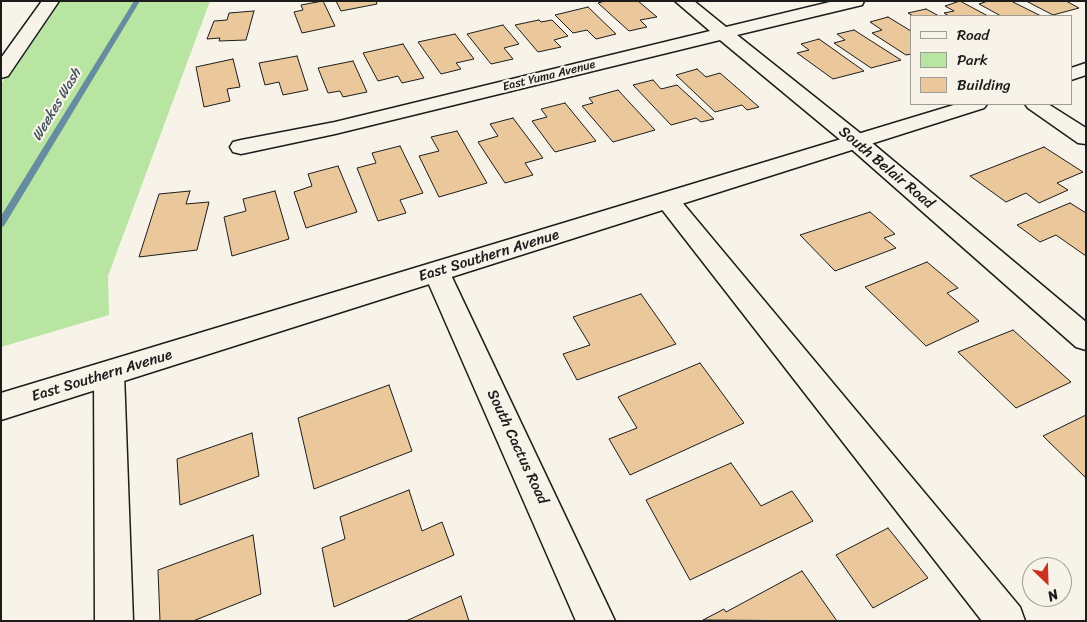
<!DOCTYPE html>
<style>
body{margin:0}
#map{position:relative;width:1087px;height:622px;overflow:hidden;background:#f7f3e8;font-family:Sriracha,sans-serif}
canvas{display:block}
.frame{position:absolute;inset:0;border:2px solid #1c1c1c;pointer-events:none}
.legend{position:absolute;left:910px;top:15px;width:162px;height:90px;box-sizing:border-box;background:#f7f3e8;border:1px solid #9f9d96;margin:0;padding:6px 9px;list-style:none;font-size:15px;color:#1c1c1c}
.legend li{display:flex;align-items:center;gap:10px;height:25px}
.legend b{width:25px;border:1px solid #9f9d96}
.north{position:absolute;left:1022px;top:557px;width:50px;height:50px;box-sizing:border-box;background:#f7f3e8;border:1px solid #9f9d96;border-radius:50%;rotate:156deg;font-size:14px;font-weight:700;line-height:20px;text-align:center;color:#1c1c1c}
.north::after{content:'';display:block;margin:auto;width:18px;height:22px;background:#c8321e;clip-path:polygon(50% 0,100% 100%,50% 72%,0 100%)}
</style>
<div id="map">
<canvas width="1087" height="622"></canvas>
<div class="frame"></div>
<ul class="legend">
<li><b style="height:6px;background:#f7f3e8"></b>Road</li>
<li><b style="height:14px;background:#b9e5a3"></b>Park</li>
<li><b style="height:14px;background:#ebc79c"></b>Building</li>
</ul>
<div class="north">N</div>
</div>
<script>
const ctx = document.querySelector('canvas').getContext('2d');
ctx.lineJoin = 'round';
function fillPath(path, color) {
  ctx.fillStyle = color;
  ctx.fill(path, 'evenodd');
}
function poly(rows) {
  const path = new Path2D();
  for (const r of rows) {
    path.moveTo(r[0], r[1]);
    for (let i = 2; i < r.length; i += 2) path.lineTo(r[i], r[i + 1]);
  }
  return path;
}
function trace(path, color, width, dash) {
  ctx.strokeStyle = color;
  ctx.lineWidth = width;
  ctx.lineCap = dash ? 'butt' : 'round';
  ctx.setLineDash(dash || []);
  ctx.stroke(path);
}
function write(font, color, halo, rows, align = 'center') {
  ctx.font = font + ' Sriracha,sans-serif';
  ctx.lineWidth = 4.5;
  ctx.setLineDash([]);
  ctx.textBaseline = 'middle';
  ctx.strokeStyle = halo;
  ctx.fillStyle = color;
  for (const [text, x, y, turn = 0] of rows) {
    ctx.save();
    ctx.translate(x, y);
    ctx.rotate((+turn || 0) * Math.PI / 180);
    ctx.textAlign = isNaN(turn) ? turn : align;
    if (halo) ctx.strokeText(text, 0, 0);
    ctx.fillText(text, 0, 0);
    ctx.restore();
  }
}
const green = poly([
 [59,1,210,1,108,276,109,315,1,347,1,84]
]);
const stream = poly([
 [134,1,140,1,4,226,1,227,1,216,134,1]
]);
const building = poly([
 [323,1,335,26,302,33,294,12,303,10,301,5,323,1],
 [336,1,376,1,377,4,341,11,336,1],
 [605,1,638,1,657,17,640,20,647,27,629,31,598,3,605,1],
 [960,1,988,16,949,16,944,13,954,11,945,6,960,1],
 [988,1,1011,1,1041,16,1001,16,979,4,988,1],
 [1026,1,1066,1,1079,8,1053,15,1026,1],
 [588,7,616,34,596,39,587,30,573,33,555,15,588,7],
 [926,9,939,16,913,16,908,13,926,9],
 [254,11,246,40,219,41,220,38,207,39,214,21,227,20,229,13,254,11],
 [888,17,911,31,911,54,906,55,872,33,882,30,870,22,888,17],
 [539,20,541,22,552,20,568,36,554,40,561,47,538,52,515,25,539,20],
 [503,25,519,44,504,48,513,59,491,64,467,34,503,25],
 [854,30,901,60,871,68,834,43,845,40,837,34,854,30],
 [455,34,474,59,456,63,461,69,441,74,418,42,455,34],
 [819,39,864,71,833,79,797,53,809,50,801,44,819,39],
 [403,44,424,78,402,83,398,76,378,81,363,53,403,44],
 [297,56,308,90,283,95,279,82,265,85,259,63,297,56],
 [233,59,240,87,227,89,230,101,204,107,196,67,233,59],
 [353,61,367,92,343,97,340,91,328,93,318,68,353,61],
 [697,69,706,77,720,73,759,107,747,110,742,105,715,112,676,75,697,69],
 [653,80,661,89,677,85,714,119,701,122,696,118,671,125,633,85,653,80],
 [618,90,655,130,613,142,582,106,593,103,589,98,618,90],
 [565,103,596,141,555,152,532,121,547,117,541,109,565,103],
 [513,118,543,158,525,163,533,175,505,183,478,142,498,136,490,124,513,118],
 [457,131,487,183,439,197,419,156,439,151,431,137,457,131],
 [400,146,423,193,400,200,406,213,378,221,357,168,376,163,372,153,400,146],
 [1044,147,1083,172,1057,183,1068,190,1039,203,1026,193,1006,202,970,176,1044,147],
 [338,166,357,212,306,228,294,192,312,186,308,174,338,166],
 [190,191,186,204,209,202,197,250,139,257,159,194,190,191],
 [275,191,289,239,232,256,224,217,246,211,243,199,275,191],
 [1070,203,1086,213,1086,256,1056,235,1040,242,1017,225,1070,203],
 [870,212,895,234,884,238,896,248,835,271,800,235,870,212],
 [927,262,958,288,947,293,979,321,926,346,865,287,927,262],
 [641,294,676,344,577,380,563,354,590,345,573,317,641,294],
 [1013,330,1071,382,1016,408,958,352,1013,330],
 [700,363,744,423,630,475,609,439,637,428,618,397,700,363],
 [389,385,412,451,314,489,298,418,389,385],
 [1086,415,1086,478,1043,436,1086,415],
 [252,433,259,476,180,505,177,459,252,433],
 [731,463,761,506,792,491,813,521,690,580,646,500,731,463],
 [409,490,422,531,442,522,454,555,334,607,322,548,345,539,340,517,409,490],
 [888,528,928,578,873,608,836,555,888,528],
 [253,535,261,594,193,621,160,621,158,570,253,535],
 [802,571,837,621,703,620,724,609,726,612,802,571],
 [461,596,469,621,406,621,461,596]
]);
const minor = poly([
 [42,1,59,1,8,76,1,78,1,58,42,1],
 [675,1,694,1,726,27,834,1,864,1,862,5,737,35,865,137,1086,322,1086,350,1076,347,849,147,720,40,335,134,241,154,233,152,230,147,233,142,241,140,335,122,710,31,675,1],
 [1025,104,1048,104,1086,128,1086,144,1078,143,1028,108,1025,104],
 [668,193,676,195,1020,607,1025,621,982,621,660,207,656,201,660,195,668,193],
 [437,263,446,266,450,273,615,621,576,621,424,273,428,266,437,263],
 [109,361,119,364,124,373,133,621,95,621,94,373,99,364,109,361]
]);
const major = poly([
 [1086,63,1086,75,1071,80,1071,68,1086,63],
 [957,104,987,104,984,108,1,420,1,393,957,104]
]);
const farStreetnames = [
 ["East Yuma Avenue",549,76,-14]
];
const farWaternames = [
 ["Weekes Wash",57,105,-59]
];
const streetNames = [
 ["South Belair Road",886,168,40],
 ["East Southern Avenue",489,256,-17],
 ["East Southern Avenue",102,376,-17],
 ["South Cactus Road",517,447,65]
];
fillPath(green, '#b9e5a3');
fillPath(stream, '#658c9f');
fillPath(building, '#ebc79c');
trace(building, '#1c1c1c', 1);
trace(minor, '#1c1c1c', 3);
trace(major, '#1c1c1c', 3);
fillPath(minor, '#f7f3e8');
fillPath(major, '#f7f3e8');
write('12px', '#1c1c1c', '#f7f3e8', farStreetnames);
write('italic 14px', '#40545e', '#f7f3e8', farWaternames);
write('15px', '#1c1c1c', '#f7f3e8', streetNames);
</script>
